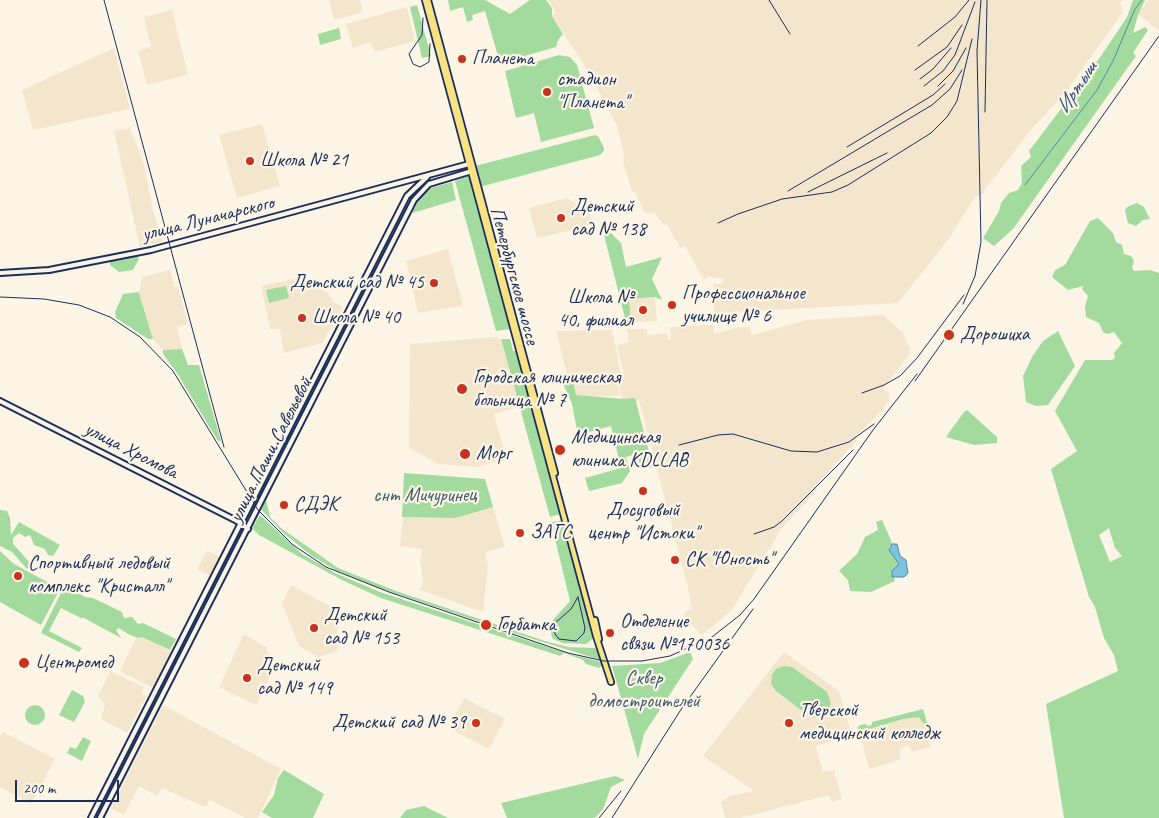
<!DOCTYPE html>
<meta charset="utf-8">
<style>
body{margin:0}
#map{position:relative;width:1159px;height:818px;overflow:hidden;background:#fcf5e5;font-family:Caveat,sans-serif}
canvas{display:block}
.scale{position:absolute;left:15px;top:780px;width:104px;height:22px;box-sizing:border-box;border:2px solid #1b2f5e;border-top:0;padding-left:6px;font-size:15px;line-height:18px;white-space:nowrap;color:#1b2f5e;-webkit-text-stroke:4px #fcf5e5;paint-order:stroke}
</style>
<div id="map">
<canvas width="1159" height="818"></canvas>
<div class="scale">200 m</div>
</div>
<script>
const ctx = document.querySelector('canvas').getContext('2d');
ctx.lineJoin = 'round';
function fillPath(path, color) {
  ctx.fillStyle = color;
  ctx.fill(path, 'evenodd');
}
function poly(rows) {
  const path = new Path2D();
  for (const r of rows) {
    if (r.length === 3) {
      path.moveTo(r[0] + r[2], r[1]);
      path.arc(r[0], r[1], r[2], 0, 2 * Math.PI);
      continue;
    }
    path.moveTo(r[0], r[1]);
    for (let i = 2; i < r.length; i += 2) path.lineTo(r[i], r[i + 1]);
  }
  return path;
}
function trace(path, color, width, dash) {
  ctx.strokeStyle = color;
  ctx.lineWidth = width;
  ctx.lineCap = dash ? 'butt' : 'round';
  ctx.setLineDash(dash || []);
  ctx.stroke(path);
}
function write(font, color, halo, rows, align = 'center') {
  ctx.font = font + ' Caveat,sans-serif';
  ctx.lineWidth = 4.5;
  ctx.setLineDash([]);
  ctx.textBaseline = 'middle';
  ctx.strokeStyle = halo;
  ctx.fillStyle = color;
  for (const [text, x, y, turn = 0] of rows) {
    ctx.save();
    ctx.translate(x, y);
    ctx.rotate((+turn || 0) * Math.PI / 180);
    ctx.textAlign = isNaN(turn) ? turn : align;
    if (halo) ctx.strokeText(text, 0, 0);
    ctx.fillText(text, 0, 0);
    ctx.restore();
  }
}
const built = poly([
 [329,0,360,0,363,12,334,20],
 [549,0,1124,0,1120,2,1123,12,1065,93,1030,131,984,191,984,193,975,197,948,240,898,303,714,313,714,284,723,284,723,278,707,277,704,280,685,246,680,248,667,224,664,225,654,213,645,213,635,192,632,192,623,162,624,155,617,126,588,71,552,16,556,13],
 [1148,0,1159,0,1159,31,1138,14],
 [407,7,415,41,375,52,371,42,353,48,346,24],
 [172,10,188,75,147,85,138,51,151,47,144,17],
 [114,48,130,109,33,130,22,90],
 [262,124,280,186,237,198,219,135],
 [130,128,144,164,153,211,163,242,140,247,114,131],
 [567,198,589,210,593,225,537,238,529,208],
 [448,249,463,306,418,313,406,261],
 [170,270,174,287,178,287,188,324,177,327,182,349,163,350,153,339,139,292,142,277],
 [304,277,329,294,332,301,343,307,322,343,284,353,280,329,270,329,261,286],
 [655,297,657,321,631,322,629,299],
 [883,315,903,333,910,349,910,353,883,389,889,393,889,401,872,421,855,436,857,441,814,487,817,490,781,529,732,610,702,635,686,619,684,612,692,609,687,584,639,400,622,402,617,377,624,374,617,345,629,342,627,329,646,329,648,335,667,333,668,340,671,340,670,327,713,325,714,334,739,327,750,327,752,335,807,320],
 [612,330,621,374,615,375,620,396,573,397,556,331],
 [495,337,501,339,519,407,494,414,506,458,479,467,439,464,409,448,410,344],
 [493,507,505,547,485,552,488,566,483,612,420,590,423,580,420,562,422,549,400,546,403,517,456,518],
 [207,551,220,557,211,576,197,569],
 [291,585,337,610,337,651,318,657,299,646,282,604],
 [138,634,171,652,153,688,120,671],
 [244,634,266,647,274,669,256,705,219,687],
 [784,652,839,691,851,732,849,732,849,736,846,737,845,733,845,737,816,746,823,772,834,770,842,799,832,802,829,795,740,818,725,818,721,802,729,796,754,791,703,756],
 [110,671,144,687,141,694,146,697,127,733,101,719,105,704,98,696],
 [464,698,505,719,489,749,448,728],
 [163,705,281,769,258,818,245,818,210,800,205,807,162,788,157,796,139,786,124,815,111,808],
 [922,713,931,747,911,752,909,745,900,748,900,760,869,769,859,731],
 [3,732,55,759,31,804,0,787,0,737]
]);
const green = poly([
 [448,0,485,0,510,14,530,0,546,0,552,8,552,16,563,34,558,40,556,47,500,63,485,11,472,15,473,20,467,22,463,7,450,11],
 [1133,0,1145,0,1138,15,1133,33,1145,27,1148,30,1133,53,1136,56,1013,229,994,246,983,238,999,211,1001,203,1009,193,1018,190,1022,183,1021,166,1031,157,1029,151,1101,56,1127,17],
 [417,5,431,56,422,58,410,7],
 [339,28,341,39,320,45,318,34],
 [559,55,570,57,577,65,594,128,541,142,534,113,516,118,505,71],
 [595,135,598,136,604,148,604,151,600,155,483,186,479,184,475,166],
 [469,176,480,216,510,329,496,331,455,181],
 [452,182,456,200,412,213,419,199,431,188],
 [1137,203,1144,207,1150,219,1143,220,1136,226,1128,223,1125,210,1127,207],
 [1098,218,1113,233,1116,242,1122,245,1124,254,1131,256,1134,261,1132,268,1134,271,1150,270,1159,273,1159,818,1064,818,1046,704,1118,671,1114,655,1104,638,1095,607,1089,597,1051,469,1077,451,1055,411,1085,360,1112,360,1115,358,1114,353,1122,343,1114,332,1107,334,1103,332,1099,323,1086,317,1085,307,1088,296,1082,289,1083,286,1068,290,1052,277,1055,270,1065,265,1090,221],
 [1109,528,1115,548,1122,556,1110,562,1099,535],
 [601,223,621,243,626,267,662,257,652,279,662,300,655,297,629,299,631,322,626,322],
 [389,234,392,236,340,340,337,340],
 [136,255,139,259,133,270,119,272,110,265,110,261],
 [286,286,289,298,269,303,266,290],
 [139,292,139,293,153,339,148,339,116,318,115,312,123,294],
 [1058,331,1075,366,1048,405,1036,406,1026,402,1023,376,1032,357,1043,341],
 [501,339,510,339,513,351,517,351,561,514,550,517],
 [182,349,188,365,199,365,221,441,218,441,177,373,163,354,163,350],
 [333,349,334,351,257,504,255,501],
 [560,377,572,377,576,395,623,399,635,398,653,467,642,469,636,454,626,457,630,471,622,483,589,491,585,478,621,468,611,426,578,435,572,404],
 [967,410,997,437,997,443,974,445,946,437,964,412],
 [404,473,485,479,493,507,456,518,402,517],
 [266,499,270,517,281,528,338,568,396,591,545,641,568,647,595,648,599,651,601,660,520,635,379,588,337,571,312,556,281,531,261,509],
 [0,510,7,511,10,518,11,535,19,522,60,545,53,556,48,555,45,549,34,545,30,535,25,537,19,533,13,538,13,544,31,564,27,569,12,552,0,546],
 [260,515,302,554,335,573,380,592,569,654,602,662,603,665,599,668,586,664,583,660,564,653,560,656,381,598,342,580,259,535,252,528],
 [564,520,594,638,586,644,563,643,553,639,551,634,553,620,570,601,551,522],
 [882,520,890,538,892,544,889,547,892,554,899,564,892,571,895,581,871,592,850,591,848,580,839,571,857,554,865,537,878,530,876,522],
 [240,531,243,535,161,691,160,689],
 [0,551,14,564,60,589,41,625,0,602],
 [65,585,77,589,75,591,85,597,93,598,122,612,124,618,132,617,138,624,143,623,176,639,170,650,142,637,138,638,128,634,119,628,116,630,121,638,82,617,83,619,61,608,49,631,82,648,79,652,41,633],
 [690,652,693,659,644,734,638,759,612,666,660,663],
 [784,666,792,667,827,692,831,704,825,715,817,718,809,716,776,691,771,684,772,675,776,669],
 [72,690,83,696,85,702,74,722,59,715],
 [154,705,105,804,102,804,111,781,151,706],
 [35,715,10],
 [923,709,928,726,926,727,919,717,903,719,862,731,857,728,860,725,866,724,867,726,872,725,872,722],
 [83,737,91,741,82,761,67,753,70,747,76,749],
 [284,770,324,794,313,818,272,818,262,812,274,795,278,778],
 [615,776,625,780,611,787,603,809,595,818,507,818,501,803],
 [424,806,448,818,400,818,406,810]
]);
const water = poly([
 [892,544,897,544,900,556,906,560,908,573,904,577,892,577,892,571,899,564,889,550,892,544]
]);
const stream = poly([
 [1025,185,1097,90,1113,61,1135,9,1142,0]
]);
const secondary = poly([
 [0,273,49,270,151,250,469,164,471,166],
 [0,401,237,521,248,529],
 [91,818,407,196,427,177],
 [100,818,414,200,429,184,472,171]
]);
const primary = poly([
 [425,0,596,636,611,682],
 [428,0,555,473],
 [595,620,599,639]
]);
const tram = poly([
 [423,18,422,35,409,54,413,64,420,67,429,62,430,44],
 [578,597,585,628,584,633,576,641,559,639,555,634,554,624,571,609,578,597]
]);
const rail = poly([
 [104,0,224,447],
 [769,0,790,34],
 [918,46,955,17,969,0],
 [915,70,947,47,962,25],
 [920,79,933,69,951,48],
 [924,86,943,71,955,55,975,2],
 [938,86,953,71,966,48],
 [985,112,987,0],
 [847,147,933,95,945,84],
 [788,191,932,105,950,89,962,70],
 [808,192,887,153],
 [718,223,738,214,782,199,832,192,848,185,931,133,947,117,957,101,972,39],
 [0,297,44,299,79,305,110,317,140,337,173,371,258,510,293,545,326,567,389,592,568,653,604,661,642,661,670,656,712,637,740,615,754,599,873,430,917,374],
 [963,304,975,276,981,242,977,51,981,0],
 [915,381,1159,36],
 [862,393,884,385,900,376,917,358,964,295],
 [679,445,718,435,733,434,791,451,817,452,849,442,874,424],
 [754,534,774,527,782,521,853,450],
 [599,818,621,791],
 [612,818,680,711,753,609]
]);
const markers = [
 [462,59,5,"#c8321e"],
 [547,92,5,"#c8321e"],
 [250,161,5,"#c8321e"],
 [561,218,5,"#c8321e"],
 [434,283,5,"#c8321e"],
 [672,305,5,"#c8321e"],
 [643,310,5,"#c8321e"],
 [302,318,5,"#c8321e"],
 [949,335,6,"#c8321e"],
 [462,389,6,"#c8321e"],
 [560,450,6,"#c8321e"],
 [465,454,6,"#c8321e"],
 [643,491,5,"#c8321e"],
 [284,505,5,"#c8321e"],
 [520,533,5,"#c8321e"],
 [675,560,5,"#c8321e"],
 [18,576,5,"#c8321e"],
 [486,625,6,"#c8321e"],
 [314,628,5,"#c8321e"],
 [610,633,5,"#c8321e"],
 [24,663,6,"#c8321e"],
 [247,678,5,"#c8321e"],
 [476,723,5,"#c8321e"],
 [789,723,5,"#c8321e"]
];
const poiNames = [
 ["Планета",472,59],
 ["стадион",557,80],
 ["\"Планета\"",557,103],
 ["Школа № 21",260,161],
 ["Детский",571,207],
 ["сад № 138",571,230],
 ["Детский сад № 45",424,283,"right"],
 ["Профессиональное",682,294],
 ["училище № 6",682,317],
 ["Школа №",633,298,"right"],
 ["40, филиал",633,321,"right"],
 ["Школа № 40",312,318],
 ["Дорошиха",960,335],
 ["Городская клиническая",473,378],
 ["больница № 7",473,401],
 ["Медицинская",571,438],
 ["клиника KDLLAB",571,461],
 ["Морг",476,454],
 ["СДЭК",294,505],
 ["Досуговый",643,511,"center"],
 ["центр \"Истоки\"",643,534,"center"],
 ["ЗАГС",530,533],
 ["СК \"Юность\"",685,560],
 ["Спортивный ледовый",28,564],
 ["комплекс \"Кристалл\"",28,587],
 ["Детский",324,616],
 ["сад № 153",324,639],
 ["Отделение",620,622],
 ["связи №170036",620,645],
 ["Горбатка",497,625],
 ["Центромед",35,663],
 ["Детский",257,666],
 ["сад № 149",257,689],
 ["Тверской",799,711],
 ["медицинский колледж",799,734],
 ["Детский сад № 39",466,723,"right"]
];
const streetNames = [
 ["улица Луначарского",208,219,-14],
 ["Петербургское шоссе",514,276,75],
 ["улица Паши Савельевой",271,450,-63],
 ["улица Хромова",131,451,27]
];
const parkNames = [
 ["снт Мичуринец",425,496],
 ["Сквер",644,679],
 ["домостроителей",644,702]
];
const waterNames = [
 ["Иртыш",1077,88,-57]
];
fillPath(built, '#f3e6cd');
fillPath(green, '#a3da9e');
fillPath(water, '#7bc4dc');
trace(water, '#58a', 1);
trace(stream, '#58a', 1);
trace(secondary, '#1b2f5e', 8);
trace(primary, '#1b2f5e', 8);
trace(secondary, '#fcf5e5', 4);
trace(primary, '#f8e281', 4.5);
trace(tram, '#1b2f5e', 1);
trace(rail, '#1b2f5e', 1);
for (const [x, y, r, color] of markers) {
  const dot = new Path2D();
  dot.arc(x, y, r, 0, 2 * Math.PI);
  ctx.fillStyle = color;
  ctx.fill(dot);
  trace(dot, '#fcf5e5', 2);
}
write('20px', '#1b2f5e', '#fcf5e5', poiNames, 'left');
write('20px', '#1b2f5e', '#fcf5e5', streetNames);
write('20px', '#3d5a6e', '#fcf5e5', parkNames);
write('italic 21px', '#33547e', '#fcf5e5', waterNames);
</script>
